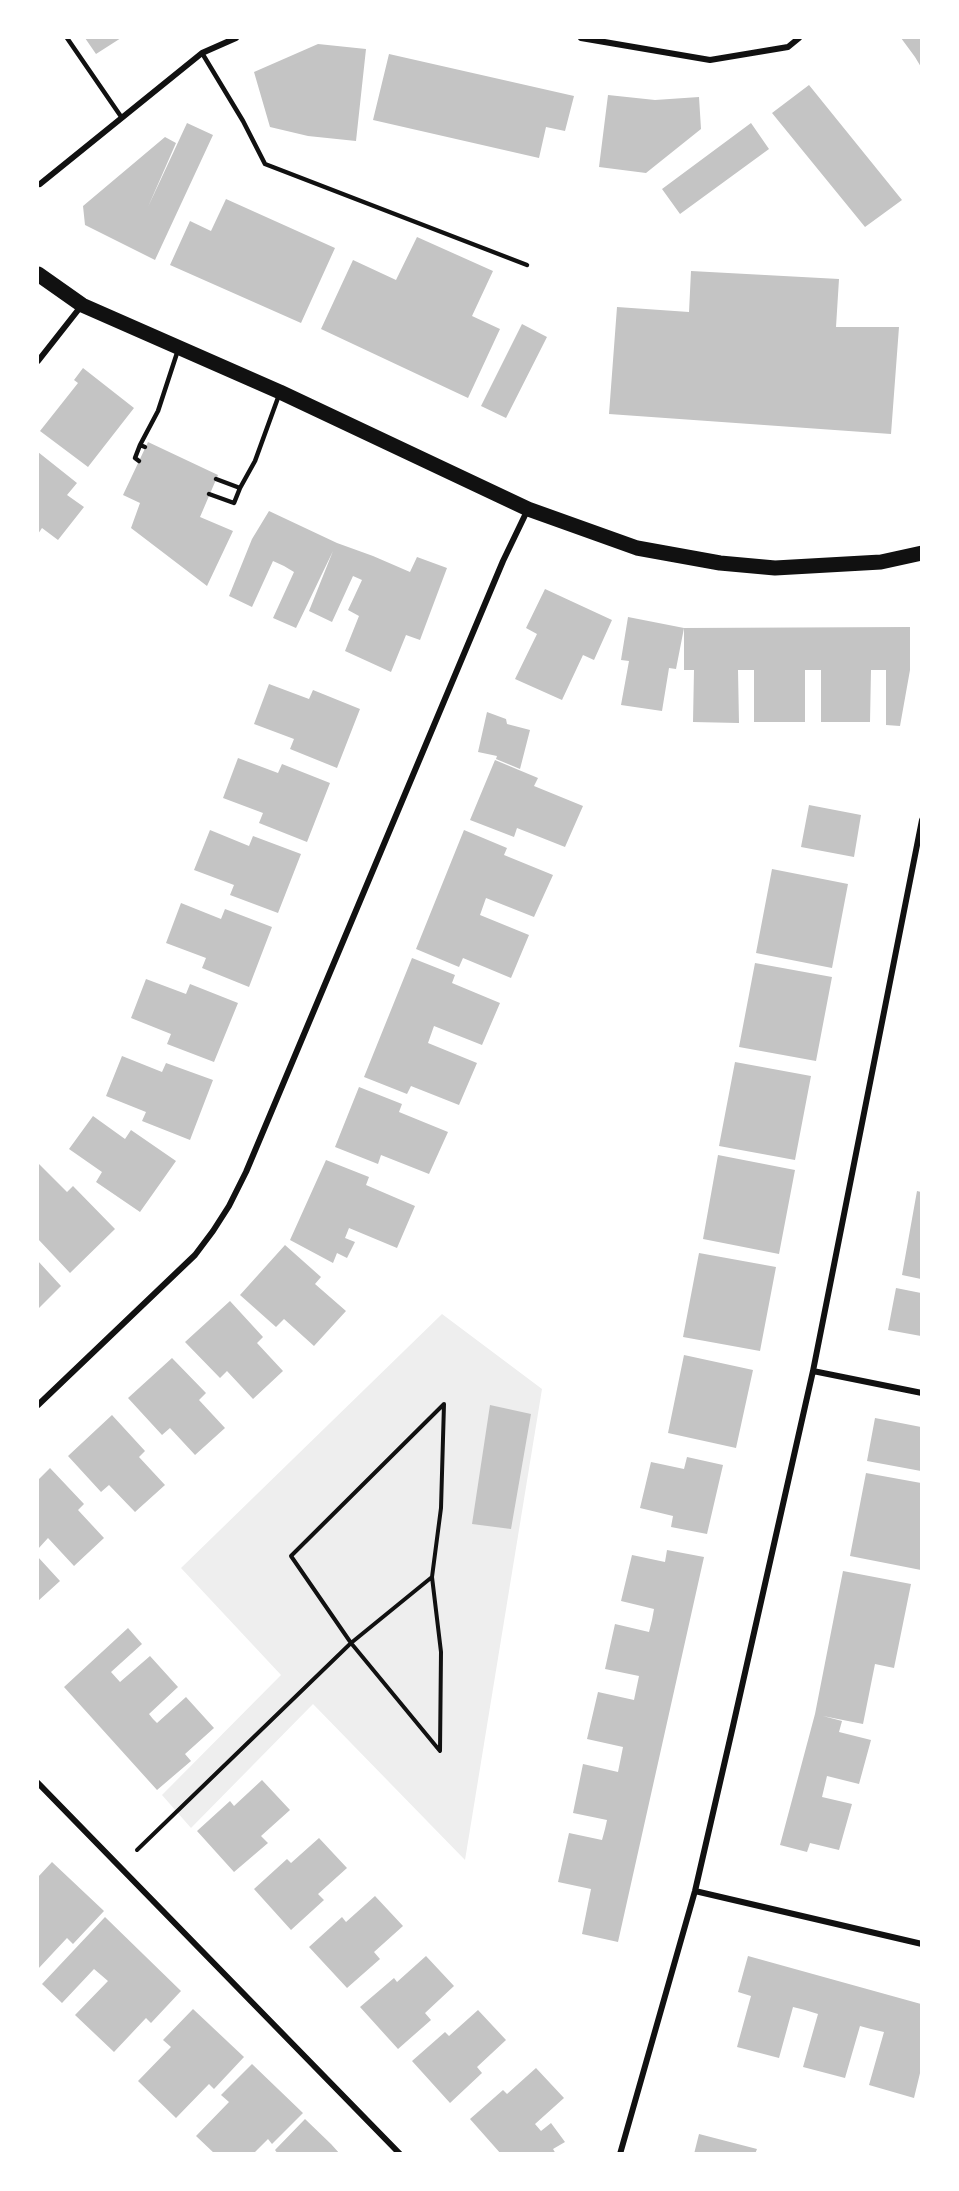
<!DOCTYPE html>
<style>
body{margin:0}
#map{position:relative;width:959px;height:2191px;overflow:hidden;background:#fff;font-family:Barlow,sans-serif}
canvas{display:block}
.frame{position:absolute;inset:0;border:39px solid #fff;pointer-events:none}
</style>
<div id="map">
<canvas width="959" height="2191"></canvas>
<div class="frame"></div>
</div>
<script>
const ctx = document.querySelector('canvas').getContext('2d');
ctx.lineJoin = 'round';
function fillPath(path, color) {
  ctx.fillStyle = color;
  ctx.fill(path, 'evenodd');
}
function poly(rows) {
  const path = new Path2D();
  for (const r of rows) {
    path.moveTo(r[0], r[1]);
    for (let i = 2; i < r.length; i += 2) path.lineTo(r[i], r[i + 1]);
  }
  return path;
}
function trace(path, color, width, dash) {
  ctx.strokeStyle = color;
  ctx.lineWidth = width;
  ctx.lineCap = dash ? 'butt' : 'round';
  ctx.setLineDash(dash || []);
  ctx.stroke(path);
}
const green = poly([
 [442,1314,542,1389,465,1860,313,1704,191,1828,162,1795,281,1675,181,1568]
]);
const building = poly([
 [85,38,121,38,96,54],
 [901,38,921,38,921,67,915,57],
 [318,44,366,49,356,141,308,136,270,127,254,72],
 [389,54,574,96,565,131,546,127,539,158,373,120],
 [809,85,902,200,865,227,772,113],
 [608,95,655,100,699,97,701,129,646,173,599,167],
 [187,123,213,135,155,260,85,225,83,206,165,137,176,143,148,207],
 [751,123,769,149,680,214,662,189],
 [226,199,335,248,301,323,170,265,190,221,211,231],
 [417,237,493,271,472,316,500,329,468,398,321,329,353,260,396,280],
 [691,271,839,279,836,327,899,327,891,434,609,414,617,307,689,312],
 [522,324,547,337,506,418,481,406],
 [83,368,134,408,88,467,40,431,78,383,74,380],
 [148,442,218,475,200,517,233,531,207,586,131,528,140,503,123,495],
 [38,452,77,483,67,495,84,507,58,540,42,528,38,534],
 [269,511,337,543,373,556,410,572,417,557,447,568,420,640,406,635,391,672,345,651,359,616,348,610,362,580,353,576,332,622,309,611,333,551,296,628,273,618,294,572,284,566,273,561,252,607,229,596,252,539],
 [545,589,612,620,594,660,583,655,562,700,515,679,537,634,526,628],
 [628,617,684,628,910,627,910,670,900,726,886,725,886,670,871,670,870,722,821,722,821,670,805,670,805,722,754,722,754,670,738,670,739,723,693,722,694,670,684,670,684,628,676,669,669,668,662,711,621,705,629,661,621,660],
 [269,684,309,699,313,690,360,709,337,768,290,749,294,739,254,724],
 [487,712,506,719,507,724,530,730,520,769,496,759,497,756,478,752],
 [238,758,278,773,282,764,330,783,307,842,259,823,263,813,223,798],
 [495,760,538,778,534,786,583,806,565,847,517,828,514,837,470,820],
 [809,805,861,815,854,857,801,847],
 [210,830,249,846,253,836,301,854,278,913,230,895,234,885,194,870],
 [464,830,507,848,504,855,553,875,534,917,486,898,480,915,529,935,511,978,463,958,459,967,416,949],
 [772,869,848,884,832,968,756,953],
 [181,903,221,919,225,909,272,927,249,987,202,968,206,958,166,943],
 [412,958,455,975,452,983,500,1003,482,1045,434,1026,428,1043,477,1063,459,1105,411,1086,407,1094,364,1077],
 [755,963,832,977,816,1061,739,1047],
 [146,979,186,994,190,984,238,1003,214,1062,167,1044,171,1034,131,1018],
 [122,1056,162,1072,166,1063,213,1080,190,1140,142,1121,146,1112,106,1096],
 [735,1062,811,1076,795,1160,719,1146],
 [359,1087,402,1104,399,1112,448,1132,429,1174,381,1155,378,1164,335,1147],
 [93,1116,125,1139,131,1130,176,1161,140,1212,96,1182,102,1172,69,1149],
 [718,1155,795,1170,779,1254,703,1239],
 [326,1160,369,1177,366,1185,415,1206,397,1248,349,1228,345,1238,355,1242,347,1258,337,1253,333,1263,290,1240],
 [38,1163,67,1192,73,1186,115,1229,70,1273,38,1239],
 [917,1191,921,1192,921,1279,902,1275],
 [285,1245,321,1277,315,1284,346,1311,314,1346,284,1319,276,1327,240,1295],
 [699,1253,776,1267,760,1351,683,1337],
 [38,1261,61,1286,38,1309],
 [896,1288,921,1293,921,1336,888,1330],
 [230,1301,263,1337,257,1343,283,1371,253,1399,227,1371,220,1378,185,1342],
 [684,1355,753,1370,736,1448,668,1433],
 [172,1358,206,1393,199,1400,225,1428,195,1455,170,1428,162,1435,128,1398],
 [490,1405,531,1414,511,1529,472,1524],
 [112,1415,145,1451,139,1457,165,1485,135,1512,109,1485,101,1492,68,1456],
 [875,1418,921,1427,921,1471,867,1461],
 [687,1457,723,1465,707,1534,671,1527,673,1516,640,1508,651,1462,684,1469],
 [50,1468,84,1504,78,1510,104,1538,74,1566,48,1538,38,1549,38,1480],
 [866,1473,921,1483,921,1570,850,1556],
 [667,1550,704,1557,618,1942,582,1934,591,1889,558,1882,569,1833,602,1840,605,1829,607,1820,573,1813,583,1764,618,1772,623,1747,587,1739,598,1692,634,1700,639,1676,605,1669,615,1624,649,1632,652,1620,654,1609,621,1601,632,1555,665,1562],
 [38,1557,60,1581,38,1601],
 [843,1571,911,1584,894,1668,875,1664,863,1724,823,1716,842,1721,839,1732,871,1740,859,1784,827,1776,822,1797,852,1804,839,1850,810,1843,807,1852,780,1845,815,1714],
 [128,1628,142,1644,111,1672,120,1682,150,1656,178,1687,149,1714,153,1719,157,1723,186,1697,214,1728,185,1754,191,1761,157,1790,64,1687],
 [262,1780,290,1810,261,1836,268,1843,234,1872,197,1831,230,1801,234,1806],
 [319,1838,347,1868,318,1894,324,1900,291,1930,254,1889,287,1859,291,1863],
 [52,1862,104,1911,73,1944,67,1938,38,1969,38,1877],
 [375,1896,403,1926,374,1952,380,1959,347,1988,309,1947,342,1917,346,1922],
 [105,1917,181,1991,151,2023,146,2018,114,2052,75,2015,108,1981,94,1969,62,2003,42,1984],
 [426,1956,454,1986,425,2013,431,2020,398,2049,360,2007,394,1978,397,1982],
 [748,1956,921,2004,921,2069,914,2098,869,2085,884,2032,871,2029,860,2026,845,2078,803,2067,818,2014,805,2010,793,2007,779,2058,737,2047,751,1996,738,1992],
 [193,2009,244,2057,214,2089,209,2084,176,2118,138,2081,171,2047,163,2040],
 [478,2010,506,2040,477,2067,482,2073,450,2103,412,2061,445,2032,449,2036],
 [252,2064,303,2113,272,2144,268,2139,253,2154,215,2154,196,2136,229,2102,221,2095],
 [536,2068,564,2098,535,2124,541,2131,551,2123,565,2142,553,2149,556,2154,501,2154,470,2119,503,2090,507,2094],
 [305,2119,331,2144,340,2154,278,2154,275,2150],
 [699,2134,757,2149,755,2154,694,2154]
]);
const path = poly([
 [137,1850,351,1643,432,1577,441,1508,444,1404,291,1556,351,1643,440,1751,441,1652,432,1577]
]);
const service = poly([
 [67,38,122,118],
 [202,53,243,121,265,164,527,265],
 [145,447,140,445,158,411,178,350],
 [139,461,135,458,140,445],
 [216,479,240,488,255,461,279,395],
 [209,494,234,503,240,488]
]);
const minor = poly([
 [581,38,710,60,788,47,799,38],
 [40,184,202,53,236,38],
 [38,361,82,305],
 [813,1371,922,1393],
 [38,1405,195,1255,213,1231,229,1206,246,1172,503,561,528,509],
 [38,1783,400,2154],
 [695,1891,922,1944],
 [620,2154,695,1891,733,1726,813,1371,922,820]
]);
const primary = poly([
 [38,274,82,305,280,392,528,509,637,548,720,563,775,568,881,562,922,553]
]);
fillPath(green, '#eee');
fillPath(building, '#c4c4c4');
trace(path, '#111', 4);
trace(service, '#111', 4.5);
trace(minor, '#111', 6);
trace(primary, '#111', 15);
</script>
